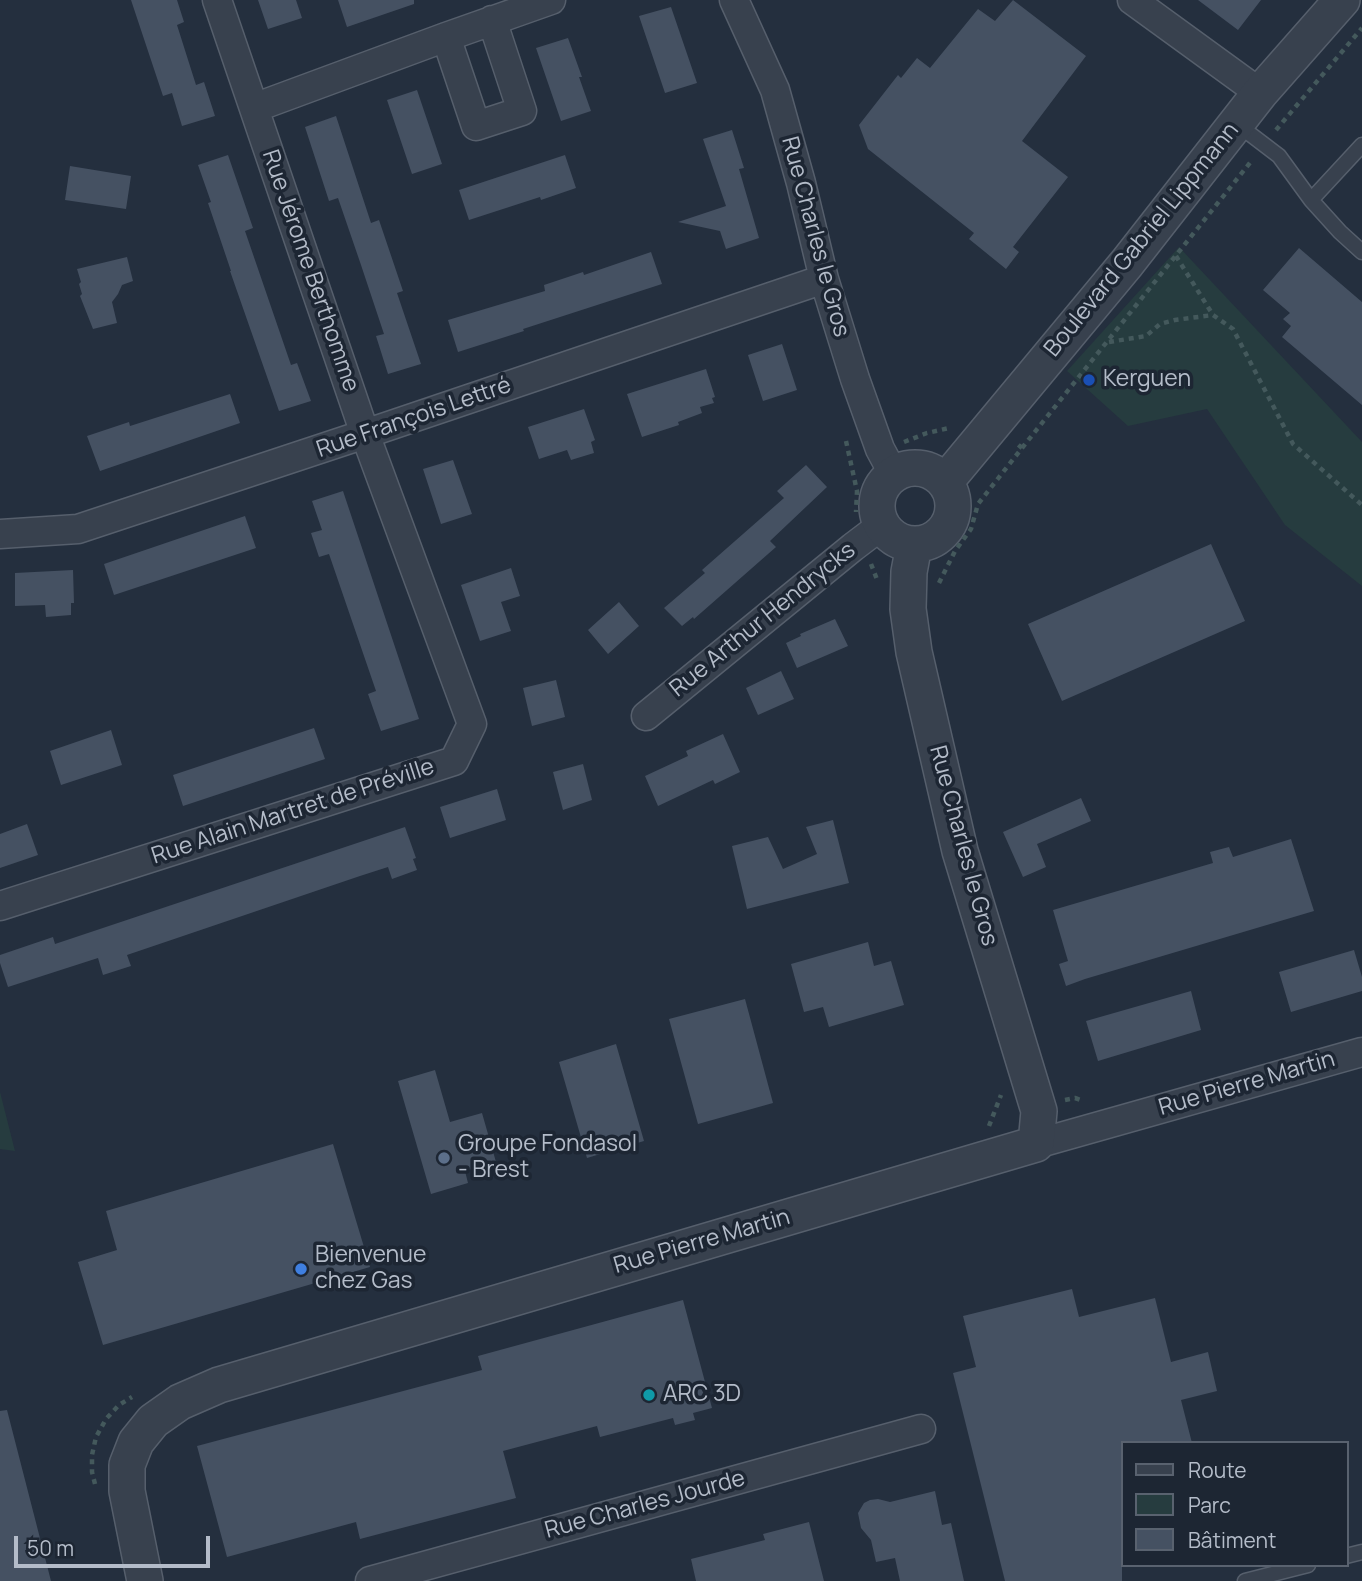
<!DOCTYPE html>
<meta charset="utf-8">
<style>
body{margin:0}
#map{position:relative;width:1362px;height:1581px;overflow:hidden;background:#242f3e;font-family:Manrope,sans-serif}
canvas{display:block}
.legend{position:absolute;left:1121px;top:1441px;width:228px;height:126px;box-sizing:border-box;background:#1d2633;border:2px solid #59626f;margin:0;padding:9px 12px;list-style:none;font-size:21px;color:#b4bcc9}
.legend li{display:flex;align-items:center;gap:14px;height:35px}
.legend b{width:35px;border:2px solid #59626f}
.scale{position:absolute;left:14px;top:1536px;width:196px;height:32px;box-sizing:border-box;border:4px solid #b4bcc9;border-top:0;padding-left:9px;font-size:21px;line-height:24px;white-space:nowrap;color:#b4bcc9;-webkit-text-stroke:5px #1d2633;paint-order:stroke}
</style>
<div id="map">
<canvas width="1362" height="1581"></canvas>
<ul class="legend">
<li><b style="height:9px;background:#38414e"></b>Route</li>
<li><b style="height:19px;background:#263c3f"></b>Parc</li>
<li><b style="height:19px;background:#455162"></b>Bâtiment</li>
</ul>
<div class="scale">50 m</div>
</div>
<script>
const ctx = document.querySelector('canvas').getContext('2d');
ctx.lineJoin = 'round';
function fillPath(path, color) {
  ctx.fillStyle = color;
  ctx.fill(path, 'evenodd');
}
function poly(rows) {
  const path = new Path2D();
  for (const r of rows) {
    if (r.length === 3) {
      path.moveTo(r[0] + r[2], r[1]);
      path.arc(r[0], r[1], r[2], 0, 2 * Math.PI);
      continue;
    }
    path.moveTo(r[0], r[1]);
    for (let i = 2; i < r.length; i += 2) path.lineTo(r[i], r[i + 1]);
  }
  return path;
}
function trace(path, color, width, dash) {
  ctx.strokeStyle = color;
  ctx.lineWidth = width;
  ctx.lineCap = dash ? 'butt' : 'round';
  ctx.setLineDash(dash || []);
  ctx.stroke(path);
}
function write(font, color, halo, rows, align = 'center') {
  ctx.font = font + ' Manrope,sans-serif';
  ctx.lineWidth = 7;
  ctx.setLineDash([]);
  ctx.textBaseline = 'middle';
  ctx.strokeStyle = halo;
  ctx.fillStyle = color;
  for (const [text, x, y, turn = 0] of rows) {
    ctx.save();
    ctx.translate(x, y);
    ctx.rotate((+turn || 0) * Math.PI / 180);
    ctx.textAlign = isNaN(turn) ? turn : align;
    if (halo) ctx.strokeText(text, 0, 0);
    ctx.fillText(text, 0, 0);
    ctx.restore();
  }
}
const green = poly([
 [1179,247,1362,442,1362,586,1285,525,1207,409,1128,426,1067,371],
 [0,1092,15,1151,0,1149]
]);
const building = poly([
 [131,0,177,0,184,22,177,25,196,85,204,82,215,116,182,126,172,93,163,96],
 [258,0,296,0,302,18,268,29],
 [338,0,414,0,414,4,347,27],
 [1013,0,1086,56,1022,141,1068,177,1013,247,1019,252,1006,269,969,239,974,233,868,149,859,125,898,75,901,78,917,58,930,68,978,9,995,21],
 [1198,0,1261,0,1238,30],
 [671,7,697,83,665,93,639,16],
 [568,38,582,77,579,77,591,111,561,121,536,48],
 [417,90,442,164,412,174,387,100],
 [336,116,371,223,379,220,403,291,397,293,421,364,388,374,376,336,384,334,361,265,338,198,329,201,305,127],
 [732,130,744,168,739,169,759,238,726,249,720,231,678,222,726,206,703,139],
 [228,155,253,228,245,231,291,365,297,363,311,401,279,411,230,271,231,271,208,203,211,202,198,165],
 [565,155,576,188,541,200,540,197,469,220,459,190],
 [70,166,131,176,126,209,65,200],
 [1299,248,1362,302,1362,405,1282,337,1291,326,1283,319,1290,313,1263,290],
 [651,252,662,284,523,329,524,331,458,352,448,320,545,291,544,285,583,272,584,275],
 [127,257,133,281,122,285,118,294,112,302,117,323,93,329,80,296,82,294,79,284,81,282,77,269],
 [782,344,797,390,763,401,748,355],
 [706,369,715,397,712,398,714,403,700,407,702,413,678,422,679,425,642,437,627,394],
 [230,394,240,423,100,471,87,436,129,422,130,426],
 [584,409,595,440,591,442,594,453,571,460,567,450,539,459,528,427],
 [453,460,472,514,441,524,423,469],
 [806,465,827,487,770,541,776,547,694,619,693,617,682,626,664,608,705,573,702,570,784,498,777,491],
 [343,491,419,719,381,731,368,694,376,691,329,554,319,557,311,533,322,530,312,501],
 [245,516,256,548,114,595,104,564],
 [1211,544,1245,621,1062,701,1028,624],
 [511,568,520,596,501,602,511,631,480,641,461,585],
 [73,570,74,603,71,603,71,615,46,617,45,605,15,606,15,573],
 [619,602,639,626,608,654,588,630],
 [835,619,848,646,797,668,786,643,801,636,800,634],
 [781,671,794,699,758,715,746,688],
 [556,680,565,717,532,726,523,688],
 [314,728,325,759,183,806,173,775],
 [111,730,122,765,61,785,50,751],
 [723,734,740,772,715,784,713,780,658,806,645,776,688,756,686,751],
 [583,764,592,800,563,810,553,772],
 [497,789,506,820,450,838,440,807],
 [1081,798,1091,821,1037,844,1046,867,1023,877,1003,832],
 [833,820,849,883,747,909,732,846,768,837,783,869,817,854,806,827],
 [27,824,38,855,0,868,0,834],
 [405,827,416,858,413,859,417,870,392,879,388,867,360,876,127,955,131,966,103,975,98,958,8,987,0,963,0,955,53,937,55,944],
 [1291,839,1314,911,1085,979,1066,986,1059,964,1068,961,1053,910,1213,863,1210,852,1229,847,1233,857],
 [868,942,874,966,891,961,904,1005,829,1027,823,1007,804,1012,791,964],
 [1354,950,1362,977,1362,991,1291,1012,1279,972],
 [1191,991,1201,1030,1098,1061,1086,1021],
 [745,999,773,1103,698,1124,669,1019],
 [616,1044,644,1141,587,1158,559,1062],
 [435,1070,450,1122,482,1113,496,1162,465,1171,468,1183,431,1194,398,1081],
 [333,1144,370,1267,103,1345,78,1262,117,1250,106,1211],
 [1072,1289,1079,1317,1155,1298,1171,1362,1208,1352,1217,1391,1181,1400,1192,1443,1122,1443,1122,1581,1005,1581,953,1373,976,1367,963,1316],
 [683,1300,712,1408,693,1413,695,1420,675,1425,673,1418,600,1437,597,1426,503,1451,516,1498,360,1539,356,1522,227,1557,197,1446,482,1370,478,1356],
 [7,1410,51,1581,0,1581,0,1411],
 [935,1491,942,1525,951,1523,964,1581,900,1581,895,1558,876,1562,871,1540,861,1528,858,1513,864,1503,870,1500,878,1499,890,1502],
 [809,1522,824,1581,696,1581,691,1559,765,1540,763,1534]
]);
const path = poly([
 [1276,130,1362,28],
 [1176,256,1213,315],
 [1109,342,1146,336,1160,324,1175,320,1213,315,1233,329,1293,444,1362,505],
 [846,441,857,491,856,512],
 [904,442,927,433,949,428],
 [1022,448,1253,159],
 [871,564,878,582],
 [939,583,955,551,971,529,978,504,1022,448,1015,442],
 [1065,1100,1075,1098,1084,1101],
 [989,1126,1001,1095],
 [95,1484,92,1472,92,1455,96,1437,106,1419,119,1405,132,1397]
]);
const service = poly([
 [1237,124,1279,156,1311,200,1340,232,1362,252],
 [1311,200,1362,145],
 [1346,1556,1362,1552],
 [1245,1581,1308,1565]
]);
const minor = poly([
 [734,0,775,90,801,183,824,279,855,379,880,449,894,475],
 [1132,0,1260,93],
 [446,37,476,126,522,111,492,20],
 [254,108,446,37,551,0],
 [0,534,78,529,365,434,824,279],
 [646,716,853,547,882,525],
 [0,906,454,761,472,724,365,434,217,0],
 [1036,1144,1362,1052],
 [370,1581,921,1429]
]);
const tertiary = poly([
 [915,506,38],
 [945,482,1127,263,1260,93,1342,0],
 [145,1581,127,1491,127,1465,136,1442,153,1421,180,1402,219,1385,1036,1144,1039,1111,960,851,914,652,908,609,909,572,914,545]
]);
const markers = [
 [1089,380,7,"#1a4fb4"],
 [444,1158,7,"#5c6f8a"],
 [301,1269,7,"#3f7fe0"],
 [649,1395,7,"#0f9aa8"]
];
const streetNames = [
 ["Rue Charles le Gros",815,237,75],
 ["Boulevard Gabriel Lippmann",1142,240,-51],
 ["Rue Jérome Berthomme",310,271,71],
 ["Rue François Lettré",414,418,-19],
 ["Rue Arthur Hendrycks",763,620,-39],
 ["Rue Alain Martret de Préville",293,812,-18],
 ["Rue Charles le Gros",963,846,75],
 ["Rue Pierre Martin",1247,1084,-16],
 ["Rue Pierre Martin",702,1242,-16],
 ["Rue Charles Jourde",645,1505,-15]
];
const poiNames = [
 ["Kerguen",1103,380],
 ["Groupe Fondasol",458,1145],
 ["- Brest",458,1171],
 ["Bienvenue",315,1256],
 ["chez Gas",315,1282],
 ["ARC 3D",663,1395]
];
fillPath(green, '#263c3f');
fillPath(building, '#455162');
trace(service, '#565f6c', 17);
trace(minor, '#565f6c', 31);
trace(tertiary, '#565f6c', 38);
trace(path, '#44595c', 4.5, [5, 5]);
trace(service, '#38414e', 14);
trace(minor, '#38414e', 28);
trace(tertiary, '#38414e', 35);
for (const [x, y, r, color] of markers) {
  const dot = new Path2D();
  dot.arc(x, y, r, 0, 2 * Math.PI);
  ctx.fillStyle = color;
  ctx.fill(dot);
  trace(dot, '#1d2633', 2.5);
}
write('23px', '#b4bcc9', '#1d2633', streetNames);
write('23px', '#b4bcc9', '#1d2633', poiNames, 'left');
</script>
